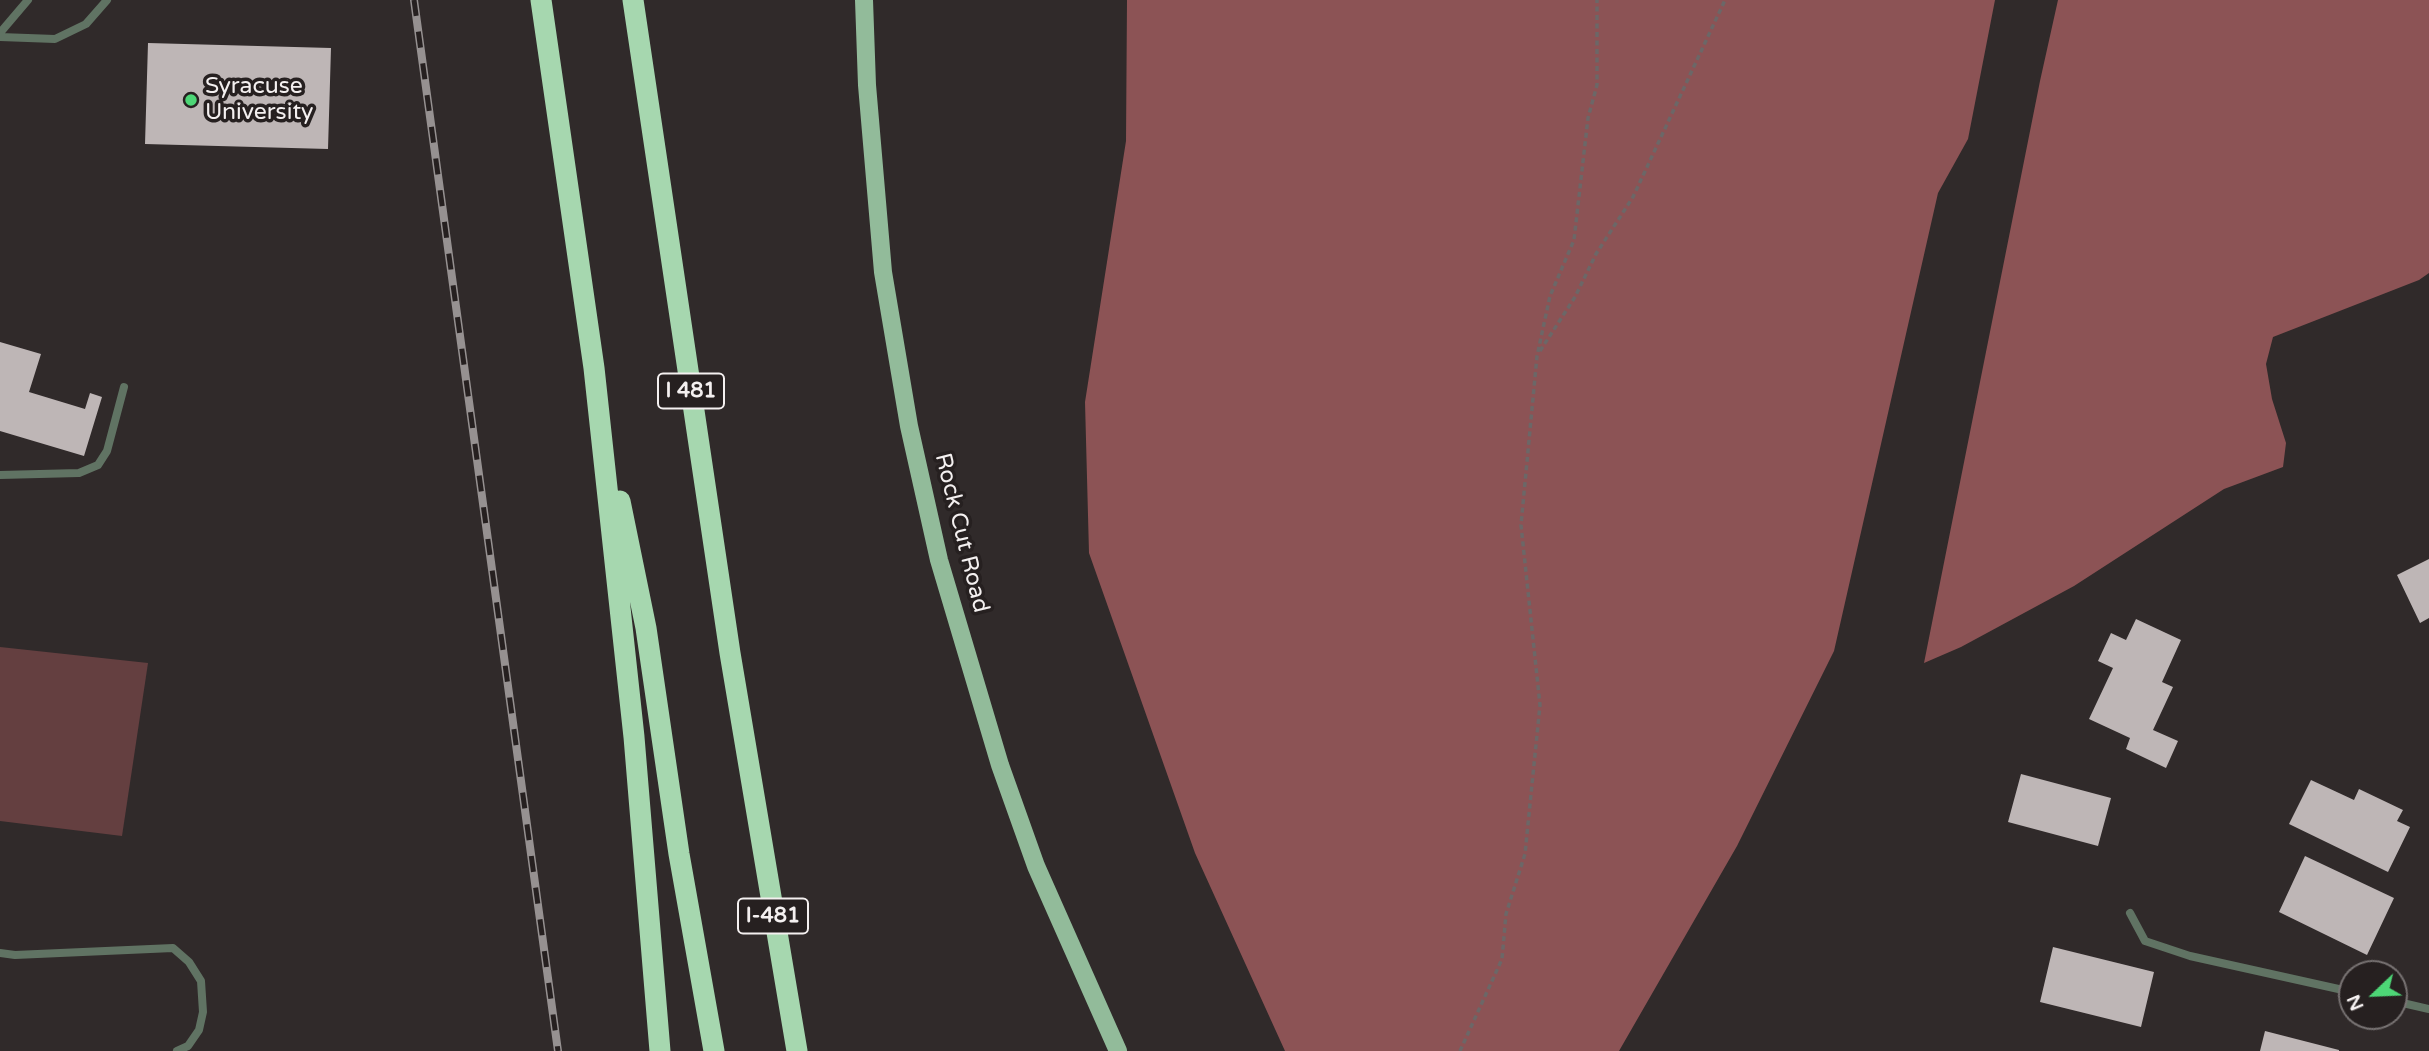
<!DOCTYPE html>
<style>
body{margin:0}
#map{position:relative;width:2429px;height:1051px;overflow:hidden;background:#302a2a;font-family:"Varela Round",sans-serif}
canvas{display:block}
.north{position:absolute;left:2338px;top:960px;width:70px;height:70px;box-sizing:border-box;background:#262020;border:2px solid #787373;border-radius:50%;rotate:247deg;font-size:19px;font-weight:700;line-height:28px;text-align:center;color:#f4f0f0}
.north::after{content:'';display:block;margin:auto;width:24px;height:32px;background:#4dd676;clip-path:polygon(50% 0,100% 100%,50% 72%,0 100%)}
</style>
<div id="map">
<canvas width="2429" height="1051"></canvas>
<div class="north">N</div>
</div>
<script>
const ctx = document.querySelector('canvas').getContext('2d');
ctx.lineJoin = 'round';
function fillPath(path, color) {
  ctx.fillStyle = color;
  ctx.fill(path, 'evenodd');
}
function poly(rows) {
  const path = new Path2D();
  for (const r of rows) {
    path.moveTo(r[0], r[1]);
    for (let i = 2; i < r.length; i += 2) path.lineTo(r[i], r[i + 1]);
  }
  return path;
}
function trace(path, color, width, dash) {
  ctx.strokeStyle = color;
  ctx.lineWidth = width;
  ctx.lineCap = dash ? 'butt' : 'round';
  ctx.setLineDash(dash || []);
  ctx.stroke(path);
}
function write(font, color, halo, rows, align = 'center') {
  ctx.font = font + ' "Varela Round",sans-serif';
  ctx.lineWidth = 7;
  ctx.setLineDash([]);
  ctx.textBaseline = 'middle';
  ctx.strokeStyle = halo;
  ctx.fillStyle = color;
  for (const [text, x, y, turn = 0] of rows) {
    ctx.save();
    ctx.translate(x, y);
    ctx.rotate((+turn || 0) * Math.PI / 180);
    ctx.textAlign = isNaN(turn) ? turn : align;
    if (halo) ctx.strokeText(text, 0, 0);
    ctx.fillText(text, 0, 0);
    ctx.restore();
  }
}
const green = poly([
 [0,647,148,663,122,836,0,821]
]);
const forest = poly([
 [1127,0,1995,0,1968,139,1938,193,1834,651,1737,846,1619,1051,1285,1051,1195,853,1089,553,1085,402,1126,141],
 [2058,0,2429,0,2429,273,2419,280,2273,337,2266,364,2272,399,2286,443,2283,467,2224,489,2074,586,1961,647,1924,663,2040,81]
]);
const building = poly([
 [148,43,331,48,328,149,145,144],
 [0,342,41,354,29,392,85,409,90,393,102,397,84,456,0,431],
 [2429,559,2429,618,2420,623,2397,575],
 [2136,619,2181,640,2162,682,2173,687,2153,730,2178,741,2166,768,2126,749,2130,738,2089,719,2113,668,2098,661,2111,633,2126,640],
 [2021,774,2111,798,2098,846,2008,822],
 [2311,780,2354,800,2359,789,2403,810,2397,821,2410,827,2388,872,2289,824],
 [2305,856,2394,898,2367,955,2279,912],
 [2053,947,2154,972,2141,1027,2040,1002],
 [2265,1031,2339,1050,2339,1051,2260,1051]
]);
const path = poly([
 [1540,351,1575,297,1596,254,1633,197,1725,0],
 [1460,1051,1502,959,1506,914,1525,854,1540,705,1521,525,1537,356,1550,296,1574,240,1588,118,1597,85,1597,0]
]);
const lane = poly([
 [0,33,28,0],
 [0,37,55,39,86,24,107,0],
 [0,475,79,473,98,465,107,451,124,387],
 [2130,913,2145,941,2190,956,2352,992],
 [0,953,15,955,173,948,189,962,201,981,203,1012,199,1030,188,1046,177,1051],
 [2394,1001,2429,1009]
]);
const primary = poly([
 [864,0,867,85,883,272,909,426,939,560,1000,765,1036,866,1118,1051]
]);
const highway = poly([
 [541,0,594,368,634,737,660,1051],
 [633,0,730,653,797,1051],
 [620,501,646,628,679,854,714,1051]
]);
const rail = poly([
 [414,0,558,1051]
]);
const markers = [
 [191,100,7,"#4dd676"]
];
const shields = [
 [691,391,66],
 [773,916,70]
];
const shieldNames = [
 ["I 481",691,391],
 ["I-481",773,916]
];
const poiNames = [
 ["Syracuse",205,87],
 ["University",205,113]
];
const streetNames = [
 ["Rock Cut Road",961,533,76]
];
fillPath(green, '#643f40');
fillPath(forest, '#8c5355');
fillPath(building, '#beb6b6');
trace(path, '#6c6767', 3.5, [5, 3.5]);
trace(lane, '#607363', 8);
trace(primary, '#92bb9a', 18);
trace(highway, '#a6d7af', 21);
trace(rail, '#969191', 8);
trace(rail, '#262020', 5, [16]);
for (const [x, y, r, color] of markers) {
  const dot = new Path2D();
  dot.arc(x, y, r, 0, 2 * Math.PI);
  ctx.fillStyle = color;
  ctx.fill(dot);
  trace(dot, '#262020', 2.5);
}
for (const [x, y, w] of shields) {
  const box = new Path2D();
  box.roundRect(x - w / 2, y - 17.5, w, 35, 5);
  ctx.fillStyle = '#262020';
  ctx.fill(box);
  trace(box, '#f4f0f0', 2);
}
write('bold 21px', '#f4f0f0', null, shieldNames);
write('23px', '#f4f0f0', '#262020', poiNames, 'left');
write('23px', '#f4f0f0', '#262020', streetNames);
</script>
